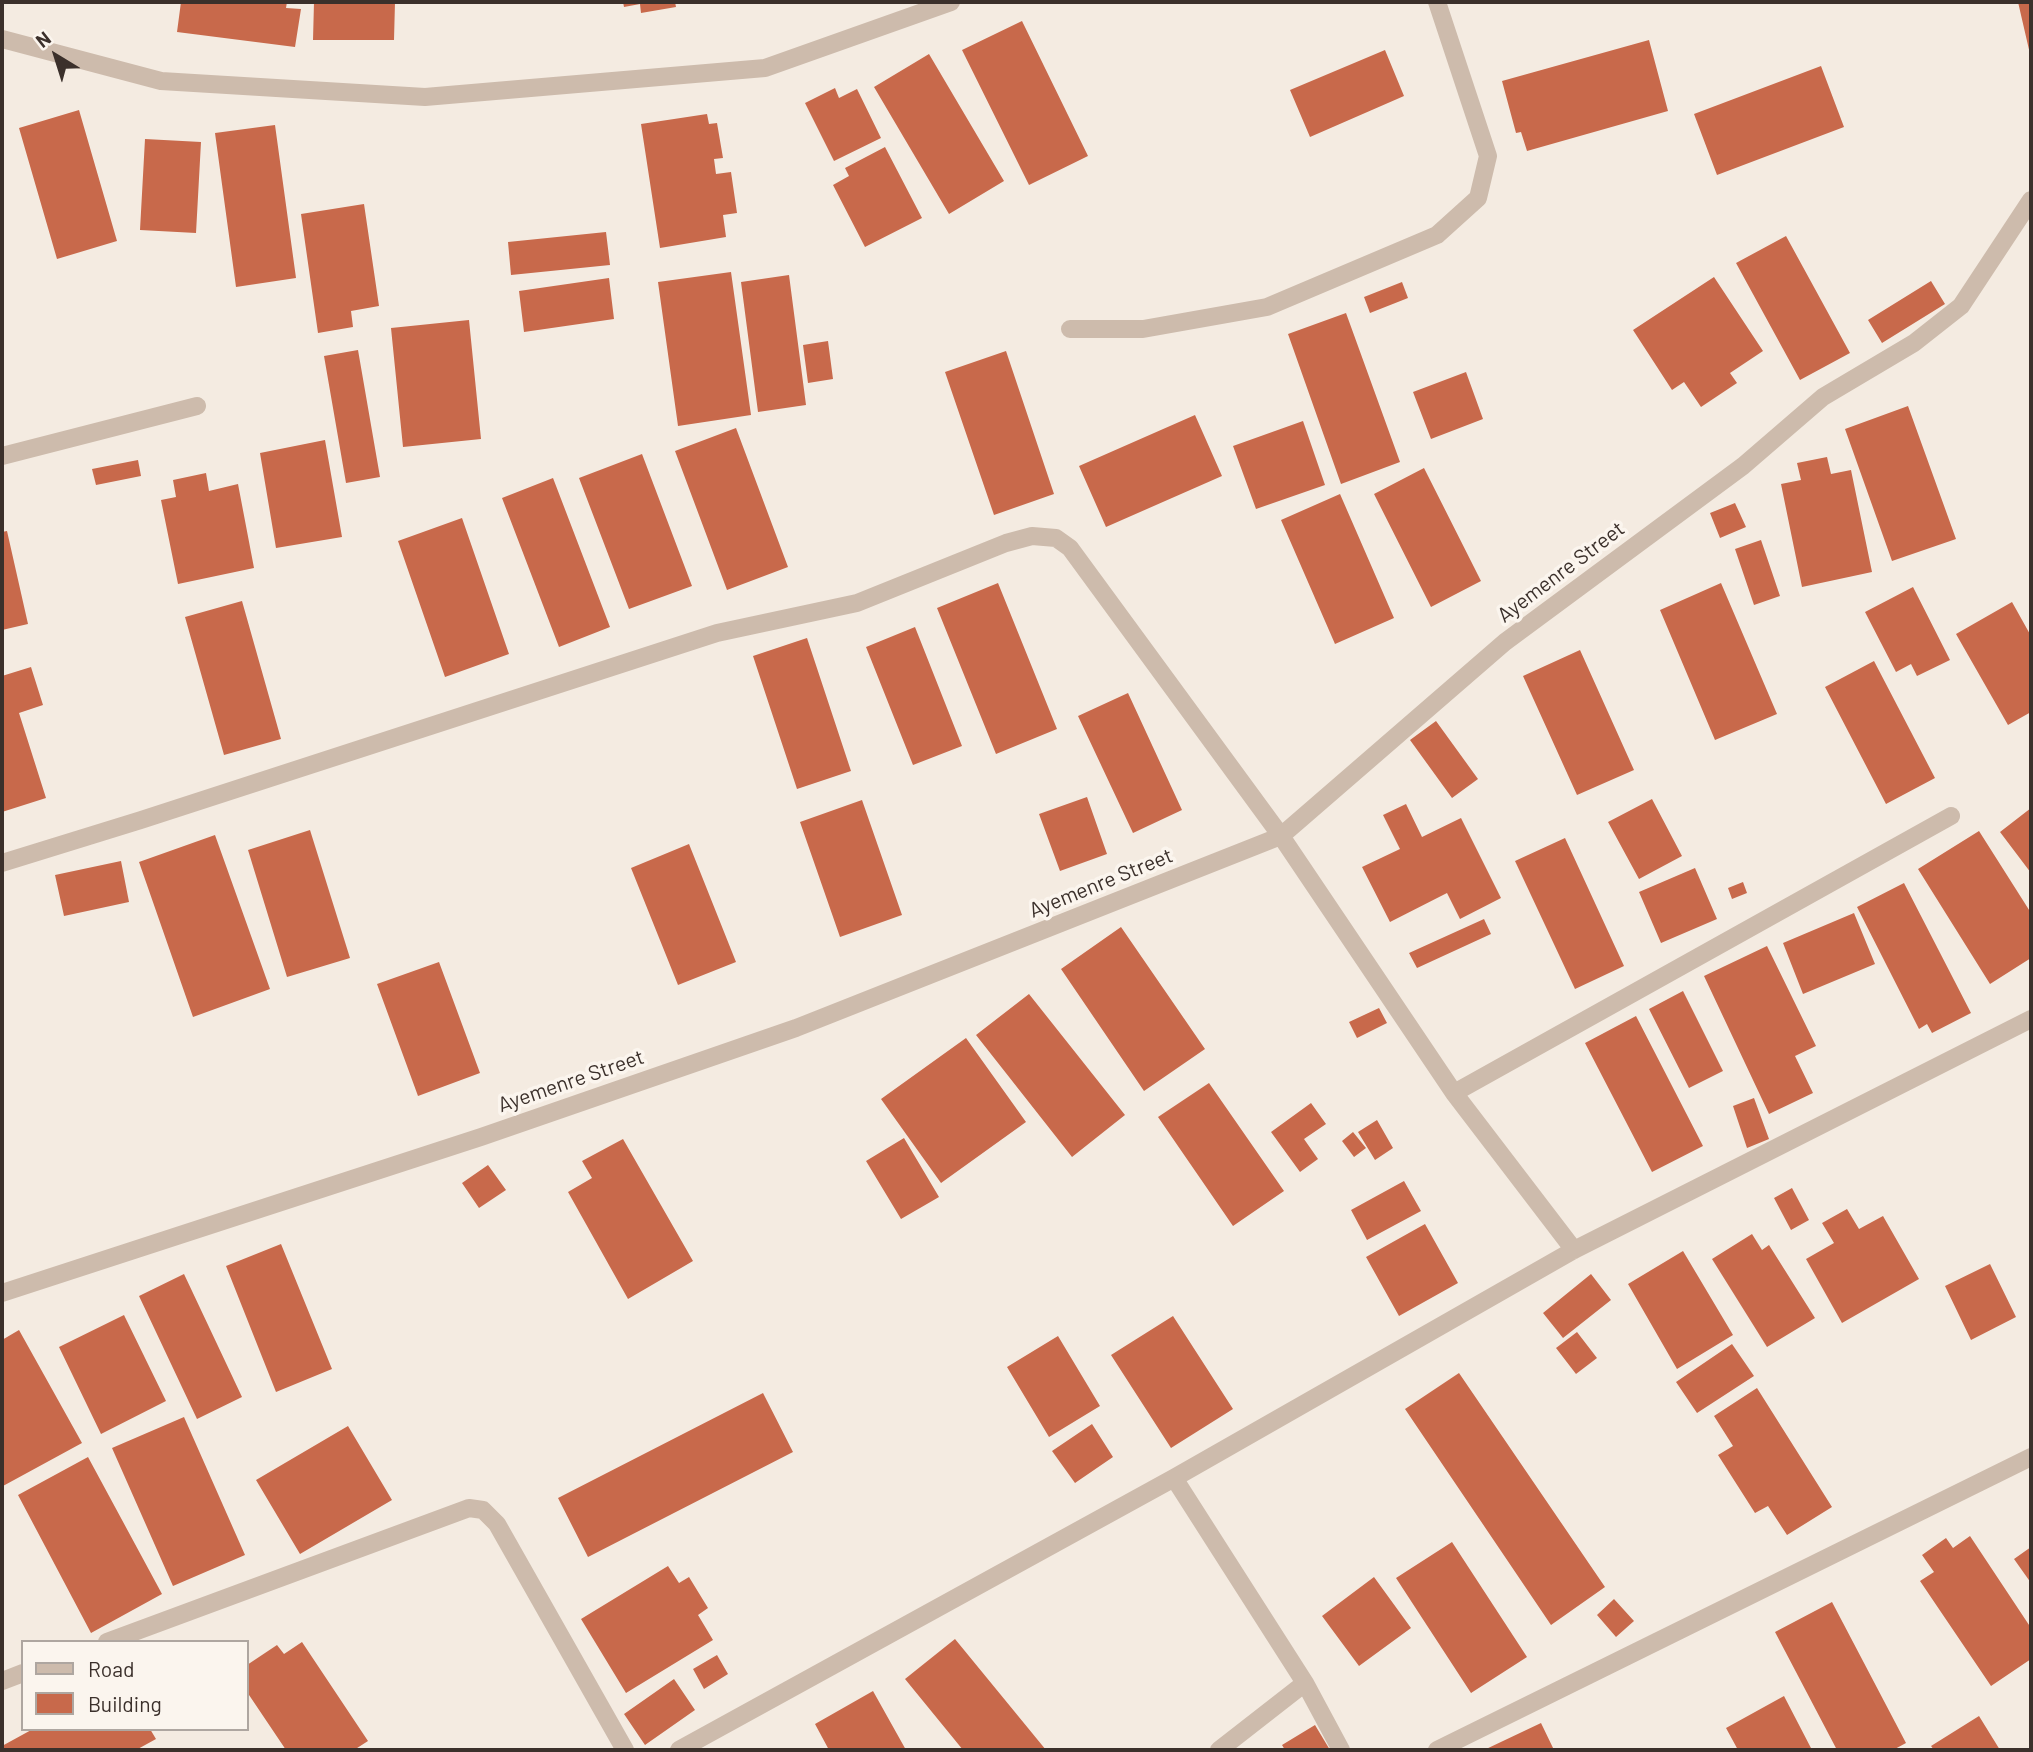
<!DOCTYPE html>
<style>
body{margin:0}
#map{position:relative;width:2033px;height:1752px;overflow:hidden;background:#f4ebe1;font-family:Barlow,sans-serif}
canvas{display:block}
.frame{position:absolute;inset:0;border:4px solid #3b302b;pointer-events:none}
.legend{position:absolute;left:21px;top:1640px;width:228px;height:91px;box-sizing:border-box;background:#fbf5ee;border:2px solid #aea6a0;margin:0;padding:9px 12px;list-style:none;font-size:21px;color:#3b302b}
.legend li{display:flex;align-items:center;gap:14px;height:35px}
.legend b{width:35px;border:2px solid #aea6a0}
.north{position:absolute;left:21px;top:21px;width:70px;height:70px;-webkit-text-stroke:5px #fbf5ee;paint-order:stroke;rotate:322deg;font-size:19px;font-weight:700;line-height:28px;text-align:center;color:#3b302b}
.north::after{content:'';display:block;margin:auto;width:24px;height:32px;background:#3b302b;clip-path:polygon(50% 0,100% 100%,50% 72%,0 100%)}
</style>
<div id="map">
<canvas width="2033" height="1752"></canvas>
<div class="frame"></div>
<ul class="legend">
<li><b style="height:9px;background:#cdbbac"></b>Road</li>
<li><b style="height:19px;background:#c8694b"></b>Building</li>
</ul>
<div class="north">N</div>
</div>
<script>
const ctx = document.querySelector('canvas').getContext('2d');
ctx.lineJoin = 'round';
function fillPath(path, color) {
  ctx.fillStyle = color;
  ctx.fill(path, 'evenodd');
}
function poly(rows) {
  const path = new Path2D();
  for (const r of rows) {
    path.moveTo(r[0], r[1]);
    for (let i = 2; i < r.length; i += 2) path.lineTo(r[i], r[i + 1]);
  }
  return path;
}
function trace(path, color, width, dash) {
  ctx.strokeStyle = color;
  ctx.lineWidth = width;
  ctx.lineCap = dash ? 'butt' : 'round';
  ctx.setLineDash(dash || []);
  ctx.stroke(path);
}
function write(font, color, halo, rows, align = 'center') {
  ctx.font = font + ' Barlow,sans-serif';
  ctx.lineWidth = 7;
  ctx.setLineDash([]);
  ctx.textBaseline = 'middle';
  ctx.strokeStyle = halo;
  ctx.fillStyle = color;
  for (const [text, x, y, turn = 0] of rows) {
    ctx.save();
    ctx.translate(x, y);
    ctx.rotate((+turn || 0) * Math.PI / 180);
    ctx.textAlign = isNaN(turn) ? turn : align;
    if (halo) ctx.strokeText(text, 0, 0);
    ctx.fillText(text, 0, 0);
    ctx.restore();
  }
}
const building = poly([
 [181,2,287,2,286,8,301,9,295,47,177,32],
 [314,2,395,2,394,40,313,40],
 [623,2,675,2,676,7,641,13,640,4,624,7],
 [2018,2,2031,2,2031,54,2030,54],
 [1022,21,1088,156,1029,185,962,50],
 [1649,40,1668,111,1527,151,1521,132,1516,133,1502,81],
 [1385,50,1404,96,1310,137,1290,90],
 [929,54,1004,181,949,214,874,87],
 [1821,66,1844,127,1717,175,1694,114],
 [835,88,839,98,857,89,881,138,834,161,805,103],
 [79,110,117,241,57,259,19,128],
 [707,114,709,124,717,123,723,158,714,159,716,174,731,172,737,213,723,215,726,237,660,248,641,124],
 [275,125,296,278,236,287,215,133],
 [145,139,201,142,196,233,140,230],
 [885,147,922,218,865,247,833,185,849,176,845,168],
 [364,204,379,306,351,311,353,327,318,333,301,214],
 [606,232,610,265,511,275,508,242],
 [1786,236,1850,353,1800,380,1736,263],
 [731,272,751,415,678,426,658,282],
 [789,275,806,405,758,412,741,282],
 [1714,277,1763,351,1730,373,1737,383,1701,407,1684,382,1672,390,1633,330],
 [609,278,614,319,524,332,519,291],
 [1931,281,1945,304,1882,343,1868,320],
 [1402,282,1408,298,1370,313,1364,297],
 [1346,313,1400,462,1341,484,1288,334],
 [469,320,481,439,403,447,391,328],
 [828,341,833,379,808,383,803,345],
 [358,350,380,477,346,483,324,356],
 [1006,351,1054,494,994,515,945,372],
 [1466,372,1483,419,1431,439,1413,392],
 [1908,406,1956,539,1892,561,1845,429],
 [1195,415,1222,476,1106,527,1079,466],
 [1303,421,1325,485,1256,509,1233,446],
 [736,428,788,567,727,590,675,451],
 [325,440,342,537,276,548,260,453],
 [642,454,692,586,629,609,579,478],
 [1827,457,1831,474,1851,470,1872,572,1802,587,1781,484,1801,480,1797,463],
 [138,460,141,476,96,485,92,469],
 [1424,468,1481,581,1431,607,1374,494],
 [206,473,209,491,238,484,254,568,178,584,161,500,176,497,173,480],
 [553,478,610,627,559,647,502,498],
 [1340,494,1394,618,1335,644,1281,520],
 [1735,503,1746,527,1720,538,1710,513],
 [462,518,509,654,445,677,398,541],
 [7,531,28,624,2,630,2,532],
 [1761,540,1780,596,1754,605,1735,549],
 [998,583,1057,729,996,754,937,608],
 [1721,583,1777,714,1715,740,1660,610],
 [1913,587,1950,660,1917,676,1911,664,1896,672,1865,612],
 [242,601,281,739,224,755,185,617],
 [2012,602,2031,636,2031,712,2008,725,1956,634],
 [915,627,962,746,913,765,866,647],
 [807,638,851,771,797,789,753,656],
 [1580,650,1634,770,1577,795,1523,676],
 [1874,661,1935,778,1886,804,1825,687],
 [31,667,43,705,19,713,46,798,2,812,2,676],
 [1128,693,1182,810,1133,833,1078,716],
 [1436,721,1478,779,1452,798,1410,740],
 [1087,797,1107,854,1060,871,1039,814],
 [1652,799,1682,856,1639,879,1608,822],
 [862,800,902,915,840,937,800,822],
 [1406,804,1422,837,1461,818,1501,898,1460,919,1447,893,1390,922,1362,867,1400,849,1383,815],
 [2031,808,2031,873,2000,832],
 [310,830,350,958,287,977,248,850],
 [1979,831,2031,913,2031,958,1990,984,1918,869],
 [215,835,270,989,193,1017,139,862],
 [1565,838,1624,966,1575,989,1515,861],
 [689,844,736,962,678,985,631,868],
 [121,861,129,902,64,916,55,875],
 [1695,868,1717,919,1661,943,1639,892],
 [1743,882,1747,893,1732,899,1728,888],
 [1904,883,1971,1013,1932,1033,1927,1024,1919,1029,1857,907],
 [1854,913,1875,964,1803,994,1783,943],
 [1484,919,1491,934,1417,968,1409,953],
 [1121,927,1205,1049,1144,1091,1061,969],
 [1767,946,1816,1046,1795,1056,1813,1093,1769,1114,1704,976],
 [439,962,480,1073,418,1096,377,984],
 [1683,991,1723,1071,1689,1088,1649,1009],
 [1029,994,1125,1115,1072,1157,976,1035],
 [1379,1008,1387,1023,1357,1038,1349,1022],
 [1636,1016,1703,1146,1652,1172,1585,1043],
 [966,1038,1026,1122,941,1183,881,1099],
 [1209,1083,1284,1191,1233,1226,1158,1117],
 [1754,1098,1769,1139,1747,1148,1733,1106],
 [1311,1103,1326,1124,1304,1139,1318,1159,1300,1172,1271,1132],
 [1377,1120,1393,1148,1375,1160,1358,1132],
 [1353,1132,1366,1148,1354,1157,1342,1141],
 [904,1138,939,1197,901,1219,866,1161],
 [623,1139,693,1261,628,1299,568,1192,592,1178,582,1161],
 [488,1165,506,1190,479,1208,462,1183],
 [1404,1181,1421,1211,1367,1240,1351,1210],
 [1792,1188,1809,1220,1791,1230,1774,1198],
 [1847,1209,1859,1229,1883,1216,1919,1279,1842,1323,1806,1259,1834,1243,1822,1223],
 [1425,1224,1458,1283,1399,1316,1366,1257],
 [1752,1234,1762,1250,1769,1245,1815,1318,1767,1347,1712,1259],
 [281,1244,332,1369,276,1392,226,1266],
 [1683,1251,1733,1335,1677,1369,1628,1284],
 [1990,1264,2016,1317,1971,1340,1945,1286],
 [184,1274,242,1397,197,1419,139,1296],
 [1591,1274,1611,1300,1563,1338,1543,1313],
 [124,1315,166,1401,101,1434,59,1347],
 [1173,1316,1233,1409,1171,1448,1111,1355],
 [19,1330,82,1443,3,1486,2,1340],
 [1577,1332,1597,1358,1576,1374,1556,1348],
 [1058,1336,1100,1406,1049,1437,1007,1367],
 [1732,1344,1754,1376,1697,1413,1676,1382],
 [1459,1373,1605,1587,1551,1625,1405,1409],
 [1757,1388,1832,1507,1787,1535,1768,1506,1755,1513,1718,1455,1733,1446,1714,1416],
 [763,1393,793,1452,588,1557,558,1498],
 [184,1417,245,1555,173,1586,112,1448],
 [1092,1424,1113,1457,1075,1483,1052,1451],
 [348,1426,392,1500,300,1554,256,1480],
 [88,1457,162,1594,91,1633,18,1495],
 [1970,1536,2031,1628,2031,1659,1991,1686,1920,1581,1934,1572,1922,1555,1946,1538,1953,1548],
 [1452,1542,1527,1657,1471,1693,1396,1578],
 [2031,1547,2031,1583,2014,1559],
 [668,1566,679,1583,689,1577,708,1608,698,1615,713,1640,626,1693,581,1619],
 [1374,1577,1411,1628,1359,1666,1322,1616],
 [1614,1599,1634,1621,1616,1637,1597,1615],
 [1832,1602,1906,1743,1893,1750,1837,1750,1775,1632],
 [955,1639,1046,1750,963,1750,905,1679],
 [302,1642,368,1741,354,1750,286,1750,247,1692,247,1665,277,1645,284,1654],
 [717,1655,728,1674,704,1689,693,1669],
 [674,1679,695,1710,645,1745,624,1714],
 [873,1691,906,1750,829,1750,815,1724],
 [1784,1696,1812,1750,1738,1750,1726,1728],
 [1979,1716,2000,1750,1934,1750,1931,1746],
 [1541,1723,1554,1750,1484,1750],
 [1315,1725,1330,1750,1285,1750,1282,1745],
 [33,1729,150,1729,156,1739,136,1750,3,1750,2,1746]
]);
const minor = poly([
 [2,39,161,81,425,97,765,68,951,2],
 [1070,329,1143,329,1267,307,1437,235,1478,198,1488,156,1437,2],
 [2,456,197,406],
 [2,863,141,820,717,633,857,603,1006,543,1032,536,1056,538,1070,548,1281,836,1454,1093,1574,1250],
 [1454,1093,1951,816],
 [2,1293,481,1137,796,1028,1281,836,1505,642,1743,466,1823,397,1914,343,1961,306,2031,200],
 [1174,1478,1305,1683,1341,1750],
 [107,1642,469,1508,483,1510,497,1524,625,1750],
 [2,1681,23,1673],
 [679,1750,1174,1478,1574,1250,2031,1019],
 [1219,1750,1305,1683],
 [1437,1750,2031,1457]
]);
const streetNames = [
 ["Ayemenre Street",1561,572,-37],
 ["Ayemenre Street",1101,883,-22],
 ["Ayemenre Street",571,1081,-19]
];
fillPath(building, '#c8694b');
trace(minor, '#cdbbac', 18);
write('21px', '#3b302b', '#fbf5ee', streetNames);
</script>
